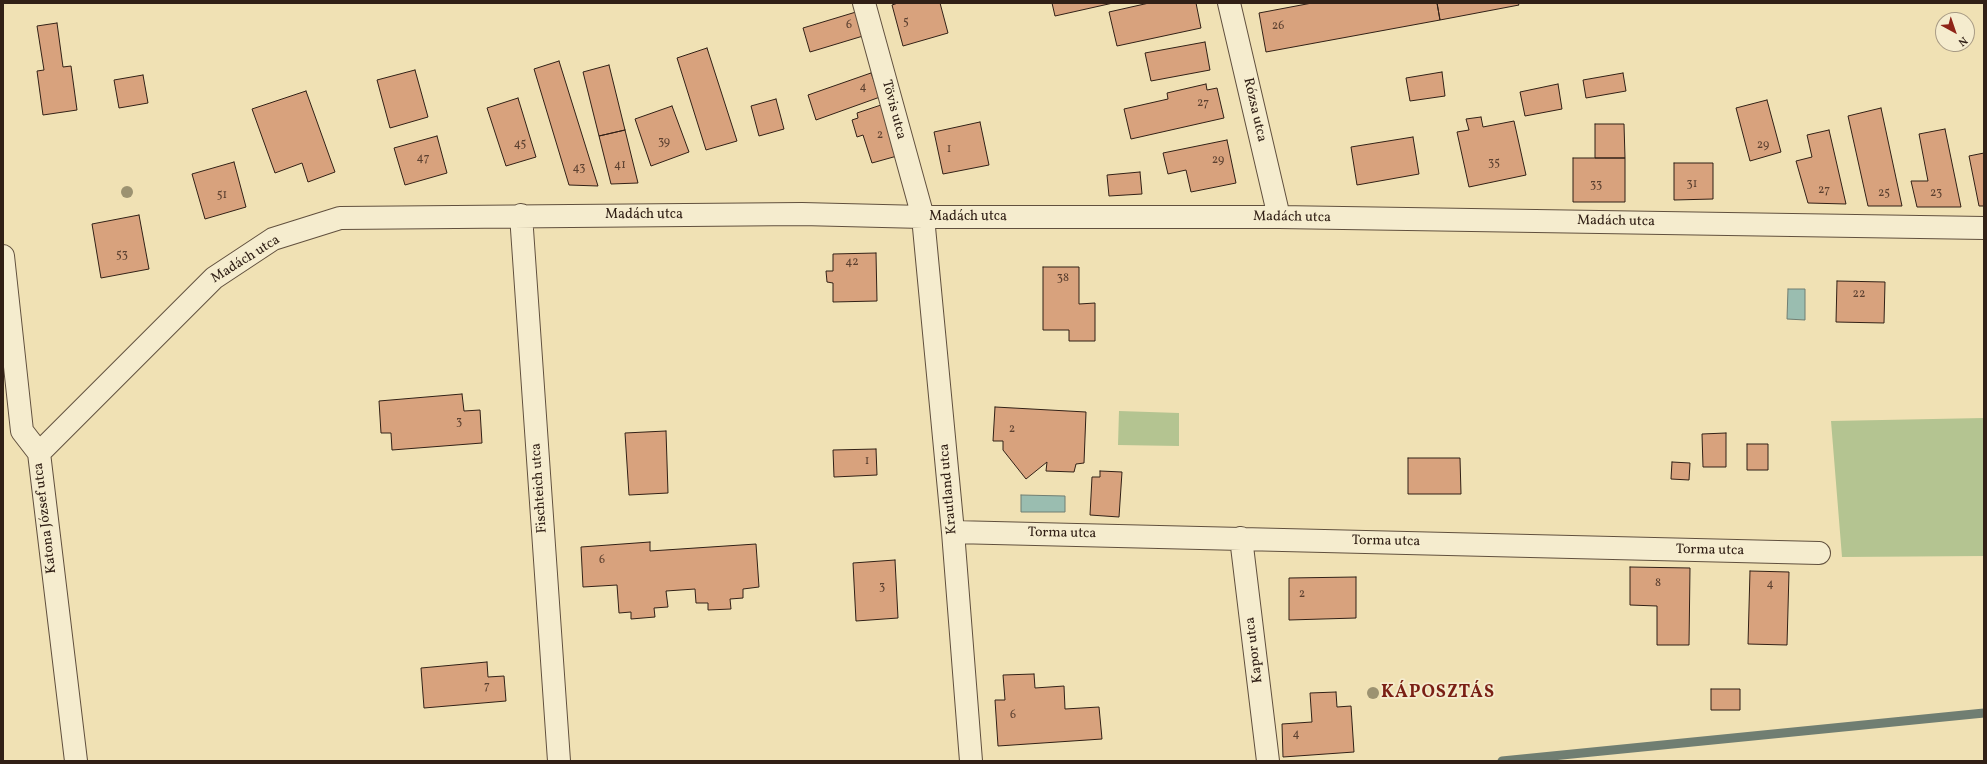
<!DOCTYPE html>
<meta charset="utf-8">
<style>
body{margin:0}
#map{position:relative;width:1987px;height:764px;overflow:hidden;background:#f0e1b4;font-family:Vollkorn,serif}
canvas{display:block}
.frame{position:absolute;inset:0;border:4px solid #312016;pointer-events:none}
.north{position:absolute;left:1935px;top:12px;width:40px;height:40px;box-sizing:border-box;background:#f5ecce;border:1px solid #a79a84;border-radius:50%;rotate:140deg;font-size:11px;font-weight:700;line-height:16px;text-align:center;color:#312016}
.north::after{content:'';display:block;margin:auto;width:14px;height:18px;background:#8f2418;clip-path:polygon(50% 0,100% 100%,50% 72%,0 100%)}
</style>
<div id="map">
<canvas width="1987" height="764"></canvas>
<div class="frame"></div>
<div class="north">N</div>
</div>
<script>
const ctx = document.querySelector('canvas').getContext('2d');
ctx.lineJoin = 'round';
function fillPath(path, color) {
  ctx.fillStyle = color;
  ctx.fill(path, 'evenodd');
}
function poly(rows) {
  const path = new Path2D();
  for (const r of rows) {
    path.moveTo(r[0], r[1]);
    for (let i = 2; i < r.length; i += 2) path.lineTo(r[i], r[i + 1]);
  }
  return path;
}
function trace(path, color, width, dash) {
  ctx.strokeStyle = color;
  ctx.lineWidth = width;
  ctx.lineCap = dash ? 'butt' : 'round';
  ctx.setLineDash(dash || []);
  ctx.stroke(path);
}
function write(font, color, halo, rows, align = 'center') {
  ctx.font = font + ' Vollkorn,serif';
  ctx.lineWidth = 3.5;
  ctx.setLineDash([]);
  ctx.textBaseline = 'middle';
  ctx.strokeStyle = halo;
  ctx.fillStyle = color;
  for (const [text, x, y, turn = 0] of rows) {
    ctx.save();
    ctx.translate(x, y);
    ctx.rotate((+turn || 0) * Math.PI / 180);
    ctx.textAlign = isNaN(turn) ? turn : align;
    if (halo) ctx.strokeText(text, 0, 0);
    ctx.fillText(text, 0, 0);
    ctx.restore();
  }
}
const green = poly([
 [1119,411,1179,413,1179,446,1118,445],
 [1984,418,1984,556,1842,557,1831,421]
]);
const water = poly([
 [1788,289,1805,289,1805,320,1787,319,1788,289],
 [1021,495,1065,496,1065,512,1021,512,1021,495]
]);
const stream = poly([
 [1502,761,1984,713]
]);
const building = poly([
 [898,3,940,3,948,33,903,46,892,5,898,3],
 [1052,3,1113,3,1055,16,1052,3],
 [1149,3,1196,3,1201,28,1117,46,1109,12,1149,3],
 [1312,3,1437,3,1440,20,1266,52,1259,13,1312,3],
 [1437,3,1518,3,1519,5,1440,20,1437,3],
 [856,12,863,36,810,52,803,28,856,12],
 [57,23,63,67,71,66,77,110,43,115,37,71,44,70,37,26,57,23],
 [1205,42,1210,70,1151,81,1145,53,1205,42],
 [707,48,737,141,706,150,677,58,707,48],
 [559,61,598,186,569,185,534,69,559,61],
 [609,65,625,130,599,136,583,72,609,65],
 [415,70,428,117,390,128,377,80,415,70],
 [1442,72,1445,96,1410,101,1406,78,1442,72],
 [871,73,880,97,816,120,808,95,871,73],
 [1623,73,1626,91,1586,98,1583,80,1623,73],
 [143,75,148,103,119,108,114,80,143,75],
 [1206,84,1207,90,1217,88,1224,118,1131,139,1124,109,1168,99,1167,93,1206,84],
 [1558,84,1562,109,1525,116,1520,92,1558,84],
 [306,91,335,172,308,182,302,163,275,173,252,109,306,91],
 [518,98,536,157,506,166,487,108,518,98],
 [776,99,784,129,759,136,751,106,776,99],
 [1767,100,1781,152,1750,161,1736,108,1767,100],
 [881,105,897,156,872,163,863,135,857,137,852,120,858,118,857,113,881,105],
 [672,106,689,152,651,166,635,119,672,106],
 [1881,108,1902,206,1868,206,1848,116,1881,108],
 [1481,117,1483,127,1514,121,1526,175,1469,187,1457,132,1469,130,1466,119,1481,117],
 [980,122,989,165,943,174,934,132,980,122],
 [1595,124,1624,124,1625,158,1595,158,1595,124],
 [1945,129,1961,207,1917,207,1911,181,1928,181,1919,134,1945,129],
 [625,130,638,183,611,184,599,136,625,130],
 [1829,130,1846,204,1808,203,1796,161,1812,157,1807,135,1829,130],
 [437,136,447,173,405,185,394,148,437,136],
 [1413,137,1419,174,1357,185,1351,147,1413,137],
 [1227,140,1236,183,1191,192,1186,170,1168,174,1163,153,1227,140],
 [1984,153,1984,206,1979,206,1969,156,1984,153],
 [1573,158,1625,158,1625,202,1573,202,1573,158],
 [234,162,246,207,205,219,192,174,234,162],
 [1674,163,1713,163,1713,199,1674,200,1674,163],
 [1140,172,1142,194,1109,196,1107,175,1140,172],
 [139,215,149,269,101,278,92,224,139,215],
 [876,253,877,301,833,302,833,283,827,282,826,271,833,271,833,254,876,253],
 [1043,267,1079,267,1079,304,1095,303,1095,341,1069,341,1069,330,1043,330,1043,267],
 [1837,281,1885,282,1884,323,1836,322,1837,281],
 [462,394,464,411,480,410,482,443,392,450,391,433,381,433,379,401,462,394],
 [995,407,1086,412,1084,463,1076,464,1074,472,1046,471,1047,462,1026,479,1003,450,1003,441,993,441,995,407],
 [666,431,668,493,629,495,625,433,666,431],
 [1726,433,1726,467,1703,467,1702,434,1726,433],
 [1747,444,1768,444,1768,470,1747,470,1747,444],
 [876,449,877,475,834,477,833,450,876,449],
 [1408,458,1460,458,1461,494,1408,494,1408,458],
 [1672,462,1690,463,1689,480,1671,479,1672,462],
 [1100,471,1122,472,1119,517,1090,515,1092,477,1100,477,1100,471],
 [650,542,650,551,756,544,759,587,743,589,743,598,730,599,731,609,708,610,708,603,696,603,695,589,666,591,668,607,654,608,655,617,631,619,631,612,619,613,617,585,583,587,581,547,650,542],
 [895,560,898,618,856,621,853,563,895,560],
 [1630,567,1690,568,1689,645,1657,645,1657,606,1630,605,1630,567],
 [1750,571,1789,572,1787,645,1748,644,1750,571],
 [1356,577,1356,618,1289,620,1289,578,1356,577],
 [487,662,488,677,504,676,506,701,424,708,421,668,487,662],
 [1034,674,1035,688,1064,686,1065,709,1099,707,1102,739,998,746,995,700,1005,700,1003,675,1034,674],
 [1711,689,1740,689,1740,710,1711,710,1711,689],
 [1336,692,1337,707,1351,706,1354,752,1283,757,1282,724,1312,722,1310,693,1336,692]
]);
const street = poly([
 [864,3,923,217,953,532,971,761],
 [1229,3,1279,217],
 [521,215,559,761],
 [3,256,22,431,39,453,76,761],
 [39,453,214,278,273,239,340,218,802,214,923,217,1279,217,1984,228],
 [953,532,1819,553],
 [1241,538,1268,761]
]);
const trees = [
 [127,192],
 [1373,693]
];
const numberNames = [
 ["5",906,23],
 ["6",849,26],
 ["26",1278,27],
 ["4",863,88],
 ["27",1203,104],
 ["2",880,136],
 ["39",664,143],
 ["45",520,145],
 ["29",1763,146],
 ["1",949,150],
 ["47",423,159],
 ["29",1218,161],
 ["35",1494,164],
 ["41",620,166],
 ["43",579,169],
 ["31",1692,185],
 ["33",1596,186],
 ["27",1824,191],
 ["25",1884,194],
 ["23",1936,194],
 ["51",222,196],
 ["53",122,256],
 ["42",852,263],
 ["38",1063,279],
 ["22",1859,295],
 ["3",459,423],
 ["2",1012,430],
 ["1",867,462],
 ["6",602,561],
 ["8",1658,584],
 ["4",1770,585],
 ["3",882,588],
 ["2",1302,595],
 ["7",487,687],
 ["6",1013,716],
 ["4",1296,735]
];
const streetNames = [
 ["Tövis utca",893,110,75],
 ["Rózsa utca",1254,110,77],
 ["Madách utca",644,215],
 ["Madách utca",968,217],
 ["Madách utca",1292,218,1],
 ["Madách utca",1616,222,1],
 ["Madách utca",246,260,-32],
 ["Fischteich utca",540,488,-94],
 ["Krautland utca",949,489,-95],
 ["Katona József utca",46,518,-97],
 ["Torma utca",1062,534,1],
 ["Torma utca",1386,542,1],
 ["Torma utca",1710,551,1],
 ["Kapor utca",1255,650,-97]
];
const districtNames = [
 ["KÁPOSZTÁS",1438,694]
];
fillPath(green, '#b4c491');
fillPath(water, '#9abdb0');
trace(water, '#707e72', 1);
trace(stream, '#707e72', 9);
fillPath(building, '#d8a27d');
trace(building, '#312016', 1);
trace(street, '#61503e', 24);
trace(street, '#f5ecce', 22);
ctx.fillStyle = '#9c9271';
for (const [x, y] of trees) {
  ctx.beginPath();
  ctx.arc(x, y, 6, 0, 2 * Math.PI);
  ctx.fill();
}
write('12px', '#5b4030', null, numberNames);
write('14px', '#312016', '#f5ecce', streetNames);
ctx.letterSpacing = '1px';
write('bold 18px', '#7a1f14', '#f5ecce', districtNames);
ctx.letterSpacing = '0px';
</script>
